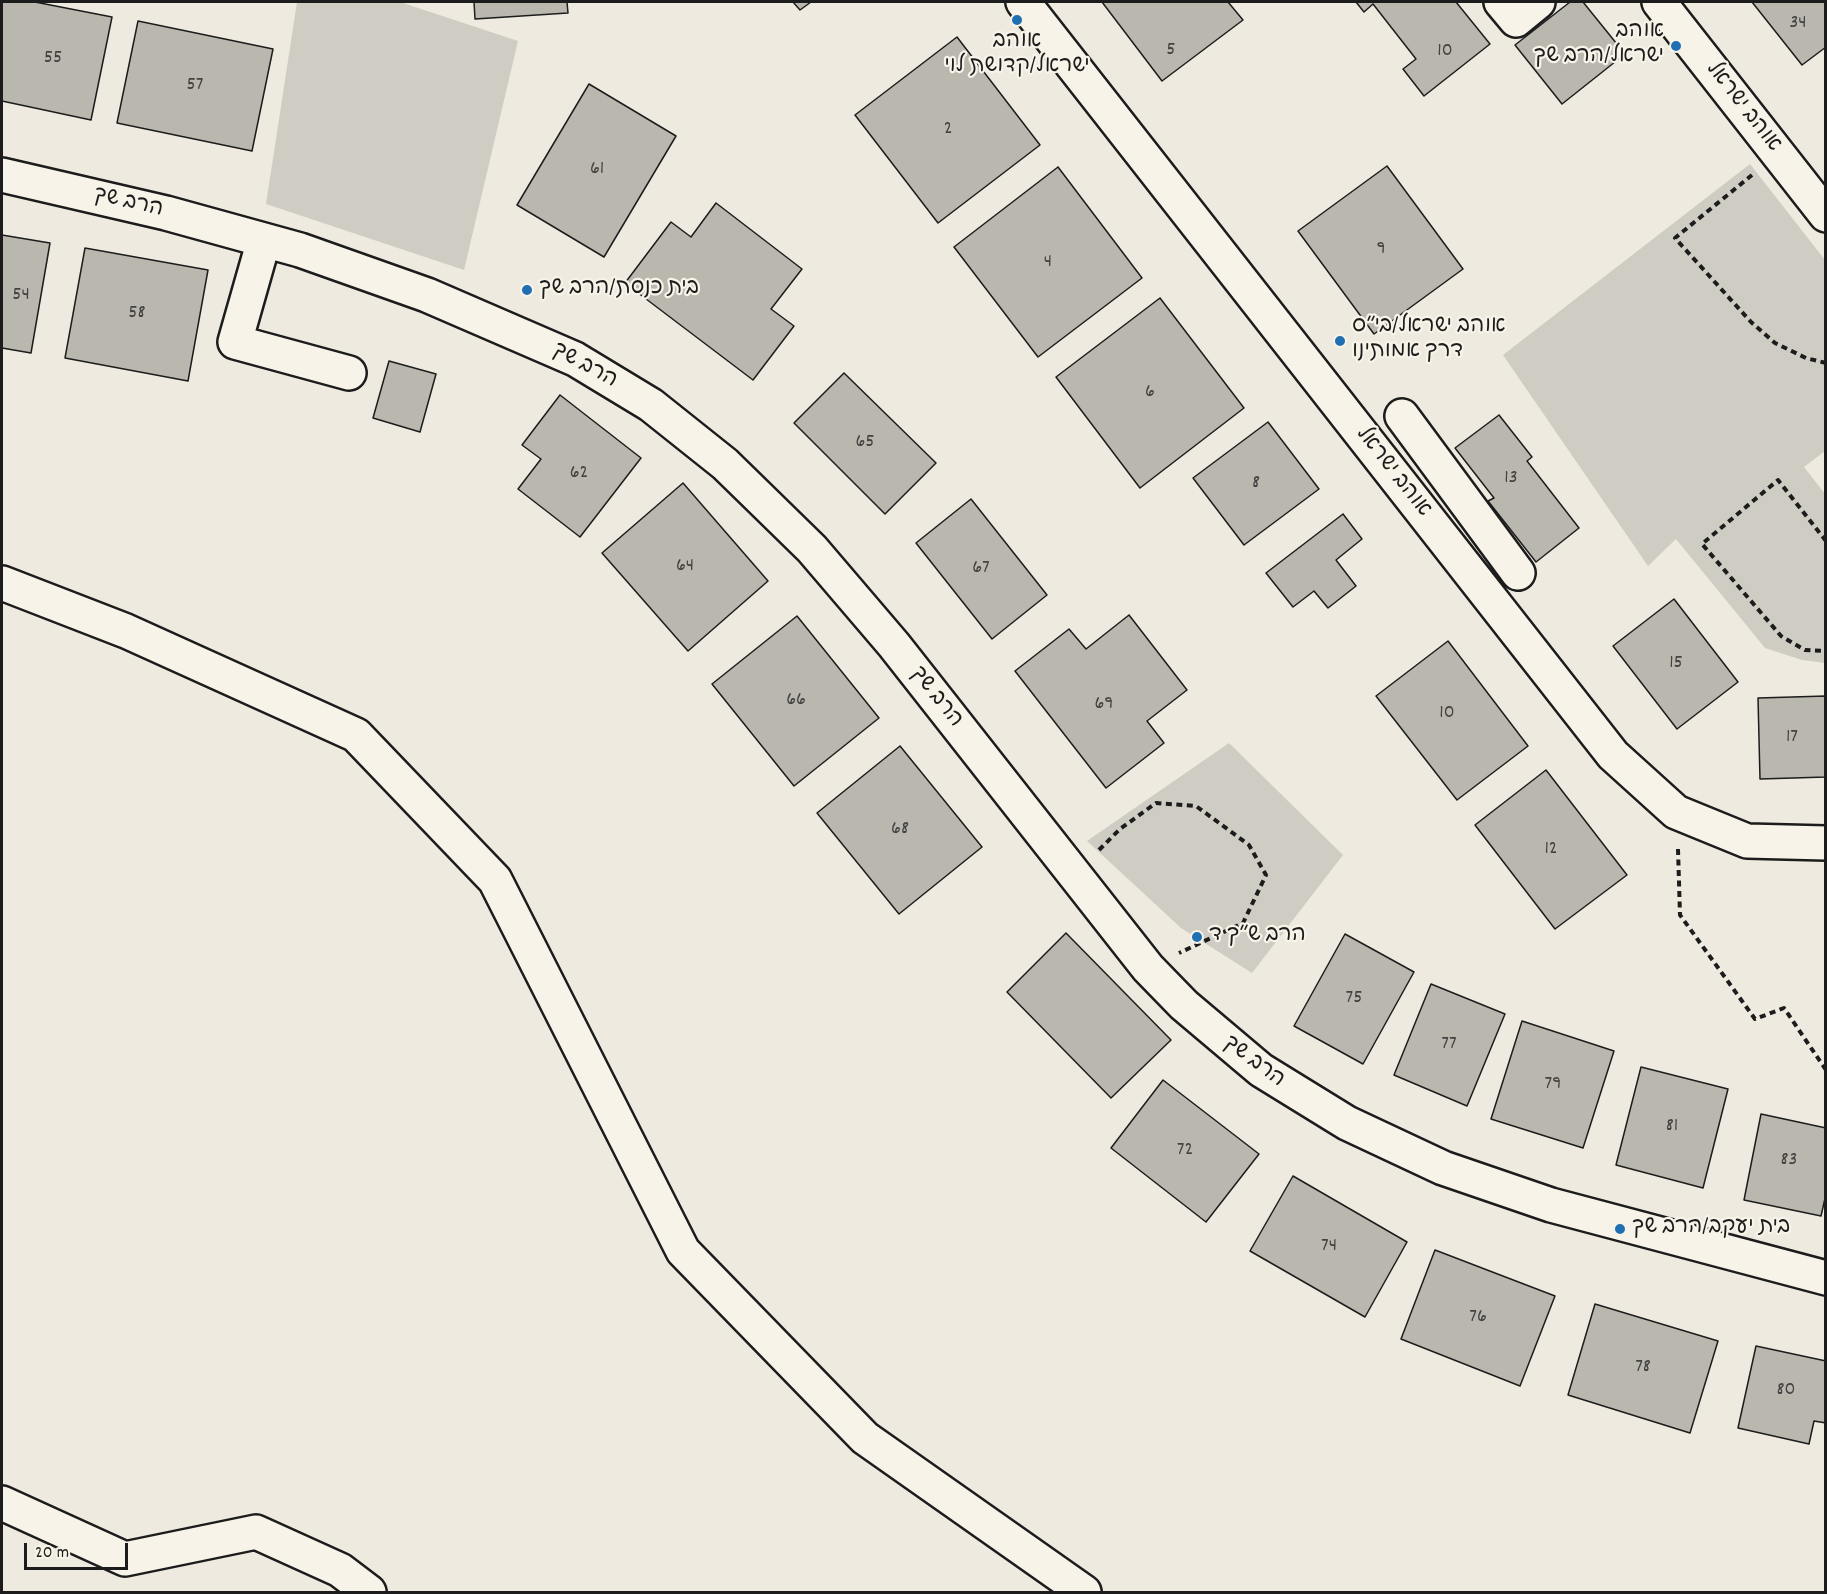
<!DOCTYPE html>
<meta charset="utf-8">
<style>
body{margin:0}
#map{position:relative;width:1827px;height:1594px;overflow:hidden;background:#eeeae0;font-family:Dekko,sans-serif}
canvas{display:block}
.frame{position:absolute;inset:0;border:3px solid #1c1c1c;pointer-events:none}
.scale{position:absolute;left:24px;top:1543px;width:104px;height:27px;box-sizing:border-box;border:3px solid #1c1c1c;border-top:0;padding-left:8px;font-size:18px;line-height:21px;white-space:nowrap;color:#1c1c1c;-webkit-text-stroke:4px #f7f3e8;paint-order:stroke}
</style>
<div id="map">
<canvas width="1827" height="1594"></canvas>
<div class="frame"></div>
<div class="scale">20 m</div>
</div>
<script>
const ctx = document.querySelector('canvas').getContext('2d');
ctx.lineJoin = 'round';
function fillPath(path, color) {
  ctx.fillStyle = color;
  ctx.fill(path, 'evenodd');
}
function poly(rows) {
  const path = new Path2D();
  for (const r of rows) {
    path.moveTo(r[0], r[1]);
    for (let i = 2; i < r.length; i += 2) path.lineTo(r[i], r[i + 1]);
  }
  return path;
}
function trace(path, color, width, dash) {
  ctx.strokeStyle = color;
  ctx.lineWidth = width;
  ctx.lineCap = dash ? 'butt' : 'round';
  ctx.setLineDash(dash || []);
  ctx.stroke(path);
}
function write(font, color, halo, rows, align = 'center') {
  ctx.font = font + ' Dekko,"Playpen Sans Hebrew",sans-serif';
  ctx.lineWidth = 4.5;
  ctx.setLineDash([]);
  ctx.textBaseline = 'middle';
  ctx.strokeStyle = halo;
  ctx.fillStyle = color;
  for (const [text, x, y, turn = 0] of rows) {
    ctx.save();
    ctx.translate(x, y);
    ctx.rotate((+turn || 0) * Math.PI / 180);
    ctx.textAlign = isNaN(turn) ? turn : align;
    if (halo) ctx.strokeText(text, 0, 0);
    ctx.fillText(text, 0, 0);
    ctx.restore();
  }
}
const green = poly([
 [297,2,400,2,518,41,464,270,266,204],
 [1750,164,1825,260,1825,451,1804,467,1825,494,1825,663,1802,660,1765,648,1676,539,1648,566,1503,355],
 [1229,743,1343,855,1252,973,1181,928,1087,841]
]);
const building = poly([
 [2,2,35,2,112,17,91,120,2,101,2,2],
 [474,2,567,2,568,13,475,19,474,2],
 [793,2,811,2,800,10,793,2],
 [1102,2,1228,2,1243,20,1162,81,1102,2],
 [1356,2,1456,2,1490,44,1424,96,1403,69,1416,59,1373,4,1364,12,1356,2],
 [1570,2,1583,2,1625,54,1562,104,1515,45,1570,2],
 [1752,2,1826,2,1826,47,1802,65,1752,2],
 [138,21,273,49,252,151,117,123,138,21],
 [957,37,1040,145,938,223,855,115,957,37],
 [589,84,676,136,604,257,517,205,589,84],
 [1387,166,1463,269,1374,334,1298,231,1387,166],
 [1058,167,1142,278,1038,357,954,247,1058,167],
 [716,203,802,269,771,309,794,326,753,380,625,283,671,222,691,237,716,203],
 [2,235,50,243,31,353,2,348,2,235],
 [85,248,208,270,188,381,65,358,85,248],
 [1160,298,1244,408,1140,488,1056,377,1160,298],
 [389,361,436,374,420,432,373,418,389,361],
 [844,373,936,463,885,514,794,423,844,373],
 [560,395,641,458,580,537,518,489,541,459,522,445,560,395],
 [1499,415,1532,457,1527,461,1579,528,1536,562,1488,501,1494,498,1455,448,1499,415],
 [1268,422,1319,489,1244,545,1193,478,1268,422],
 [683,483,768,581,688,651,602,553,683,483],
 [971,499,1047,595,992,639,916,543,971,499],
 [1343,514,1362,539,1336,560,1356,586,1328,608,1314,591,1293,607,1266,573,1343,514],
 [1674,599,1738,682,1677,729,1613,646,1674,599],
 [1129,615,1187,690,1147,721,1164,743,1106,788,1015,671,1069,629,1086,649,1129,615],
 [797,616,879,718,794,786,712,684,797,616],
 [1448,641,1528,746,1457,800,1376,696,1448,641],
 [1826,696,1826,777,1760,779,1758,698,1826,696],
 [900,746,982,847,899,914,817,813,900,746],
 [1546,770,1627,875,1555,929,1475,825,1546,770],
 [1066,933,1171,1040,1111,1098,1007,992,1066,933],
 [1345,934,1414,972,1363,1064,1294,1026,1345,934],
 [1431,984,1505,1014,1467,1106,1394,1075,1431,984],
 [1522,1021,1614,1051,1583,1148,1491,1119,1522,1021],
 [1641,1067,1728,1089,1703,1188,1616,1165,1641,1067],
 [1163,1080,1259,1154,1206,1222,1111,1148,1163,1080],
 [1761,1114,1826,1128,1826,1194,1821,1216,1744,1200,1761,1114],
 [1293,1176,1407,1242,1365,1317,1250,1251,1293,1176],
 [1435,1250,1555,1296,1520,1386,1401,1339,1435,1250],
 [1595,1304,1718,1341,1690,1433,1568,1395,1595,1304],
 [1756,1346,1826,1361,1826,1423,1814,1421,1809,1444,1738,1428,1756,1346]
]);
const path = poly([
 [1752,175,1675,238,1751,322,1775,343,1806,358,1826,363],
 [1826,541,1778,480,1702,544,1781,636,1805,650,1826,651],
 [1678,849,1680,915,1755,1019,1784,1008,1826,1070],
 [1099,850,1120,829,1156,803,1196,806,1249,845,1266,875,1243,923,1179,953]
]);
const minor = poly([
 [1023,2,1613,755,1676,812,1747,841,1826,843],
 [1501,2,1516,20,1538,2],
 [1659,2,1826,215],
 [2,175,166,213,300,250,427,295,575,359,651,405,725,464,812,549,894,645,1148,968,1184,1005,1261,1070,1347,1123,1443,1168,1551,1205,1826,1278],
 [264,240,235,342,349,373],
 [1402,416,1518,573],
 [2,583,126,631,356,735,495,880,683,1251,865,1438,1084,1592],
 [2,1503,125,1559,256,1532,340,1570,369,1592]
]);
const markers = [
 [1017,20,6,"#1f6fb2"],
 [1676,46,6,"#1f6fb2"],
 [527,290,6,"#1f6fb2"],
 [1340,341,6,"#1f6fb2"],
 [1197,937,6,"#1f6fb2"],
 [1620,1229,6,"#1f6fb2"]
];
const numberNames = [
 ["34",1798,24],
 ["5",1171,51],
 ["10",1445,52],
 ["55",53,59],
 ["57",195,86],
 ["2",948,130],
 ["61",597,170],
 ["9",1381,250],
 ["4",1048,263],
 ["54",21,296],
 ["58",137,314],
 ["6",1150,393],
 ["65",865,443],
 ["62",579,474],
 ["13",1511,479],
 ["8",1256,484],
 ["64",685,567],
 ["67",981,569],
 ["15",1676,664],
 ["66",796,701],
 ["69",1104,705],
 ["10",1447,714],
 ["17",1792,738],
 ["68",900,830],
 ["12",1551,850],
 ["75",1354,999],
 ["77",1449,1045],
 ["79",1553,1085],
 ["81",1672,1127],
 ["72",1185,1151],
 ["83",1789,1161],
 ["74",1329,1247],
 ["76",1478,1318],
 ["78",1643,1368],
 ["80",1786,1391]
];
const poiNames = [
 ["אוהב",1664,33,"right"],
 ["ישראל/הרב שך",1664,58,"right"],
 ["אוהב",1017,43,"center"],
 ["ישראל/קדושת לוי",1017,68,"center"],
 ["בית כנסת/הרב שך",539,290],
 ["אוהב ישראל/בי״ס",1352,328],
 ["דרך אמותינו",1352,353],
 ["הרב ש״ך ד",1209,937],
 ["בית יעקב/הרב שך",1632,1229]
];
const streetNames = [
 ["אוהב ישראל",1742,108,52],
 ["הרב שך",128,204,13],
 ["הרב שך",584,367,29],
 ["אוהב ישראל",1392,473,52],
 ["הרב שך",935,698,52],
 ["הרב שך",1253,1063,37]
];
fillPath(green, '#cfccc3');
fillPath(building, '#bab7af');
trace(building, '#1c1c1c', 1.5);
trace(minor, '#1c1c1c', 38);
trace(path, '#1c1c1c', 4, [6, 4.5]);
trace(minor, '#f7f3e8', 33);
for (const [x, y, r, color] of markers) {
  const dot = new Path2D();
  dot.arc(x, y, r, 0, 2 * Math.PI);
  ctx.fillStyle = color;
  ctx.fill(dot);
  trace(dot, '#f7f3e8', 2);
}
write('20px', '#444341', null, numberNames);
write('22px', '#1c1c1c', '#f7f3e8', poiNames, 'left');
write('22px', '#1c1c1c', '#f7f3e8', streetNames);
</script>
